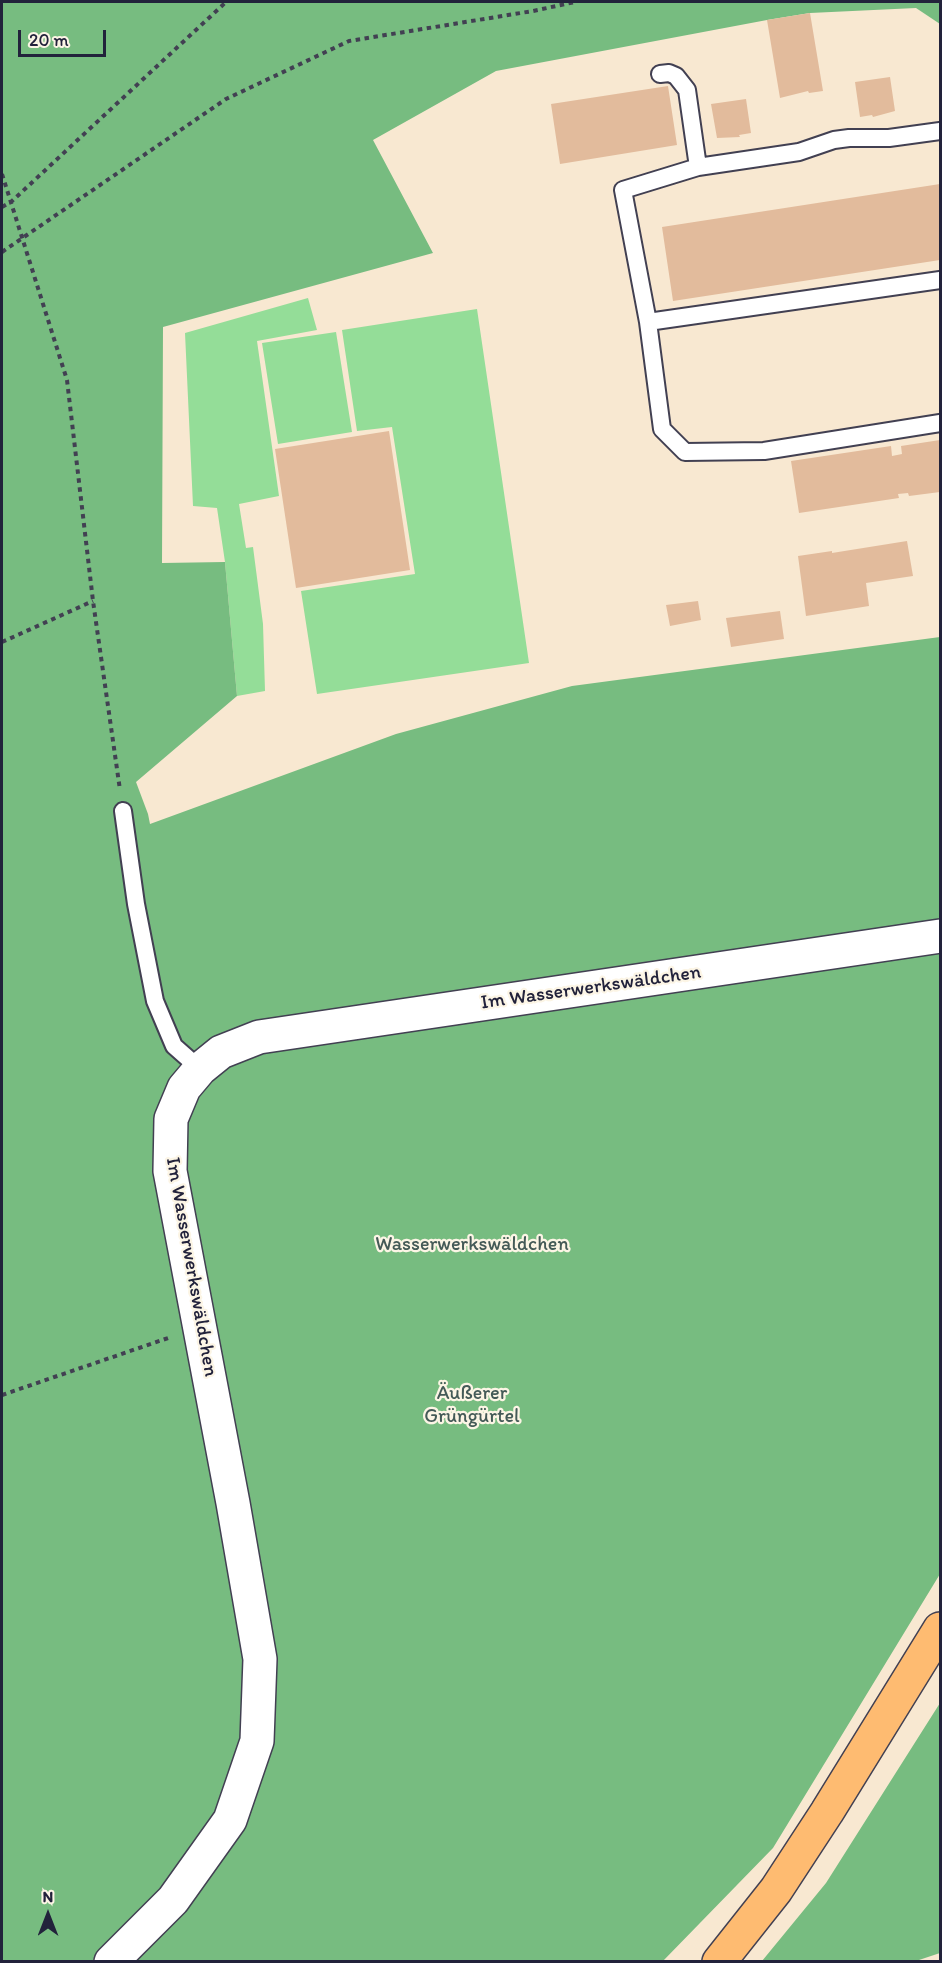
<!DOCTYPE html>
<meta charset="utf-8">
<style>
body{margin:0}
#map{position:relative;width:942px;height:1963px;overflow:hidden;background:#f8e8d1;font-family:Itim,sans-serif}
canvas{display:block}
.frame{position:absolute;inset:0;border:3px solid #22223b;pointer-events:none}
.north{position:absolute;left:18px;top:1885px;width:60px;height:60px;-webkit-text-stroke:4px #fcf5e5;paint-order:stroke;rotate:0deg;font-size:16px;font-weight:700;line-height:24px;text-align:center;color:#22223b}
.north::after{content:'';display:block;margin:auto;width:21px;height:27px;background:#22223b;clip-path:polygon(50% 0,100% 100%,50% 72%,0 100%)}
.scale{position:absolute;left:18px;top:30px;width:88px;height:27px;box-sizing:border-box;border:3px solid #22223b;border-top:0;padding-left:8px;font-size:18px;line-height:21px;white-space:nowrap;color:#22223b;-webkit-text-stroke:4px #fcf5e5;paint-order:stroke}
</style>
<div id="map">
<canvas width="942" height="1963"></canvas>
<div class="frame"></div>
<div class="north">N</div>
<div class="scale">20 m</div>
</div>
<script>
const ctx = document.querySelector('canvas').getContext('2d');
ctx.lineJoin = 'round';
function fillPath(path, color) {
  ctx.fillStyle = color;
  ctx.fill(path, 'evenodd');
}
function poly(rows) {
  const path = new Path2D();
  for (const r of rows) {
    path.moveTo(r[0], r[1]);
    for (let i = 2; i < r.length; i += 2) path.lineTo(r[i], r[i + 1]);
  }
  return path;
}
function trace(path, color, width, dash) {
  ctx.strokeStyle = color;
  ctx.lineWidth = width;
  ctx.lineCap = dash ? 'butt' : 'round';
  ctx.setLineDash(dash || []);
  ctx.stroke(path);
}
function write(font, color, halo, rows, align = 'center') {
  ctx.font = font + ' Itim,sans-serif';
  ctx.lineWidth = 4.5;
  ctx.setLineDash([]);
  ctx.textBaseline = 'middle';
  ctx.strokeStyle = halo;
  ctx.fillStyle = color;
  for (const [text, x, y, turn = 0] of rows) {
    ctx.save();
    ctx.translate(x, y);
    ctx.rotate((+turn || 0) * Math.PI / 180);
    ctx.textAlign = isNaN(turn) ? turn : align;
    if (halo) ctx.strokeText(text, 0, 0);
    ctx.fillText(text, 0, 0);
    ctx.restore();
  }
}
const green = poly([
 [308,298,317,330,257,341,279,496,239,504,246,548,253,547,263,624,265,691,237,696,225,562,217,508,193,506,185,333],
 [477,309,529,663,317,694,301,591,415,574,392,427,357,431,342,330],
 [336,332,352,432,278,444,262,343]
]);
const forest = poly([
 [2,2,940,2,940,24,916,8,810,13,767,20,496,71,373,140,433,253,163,327,162,563,225,562,237,696,136,782,148,814,150,824,396,734,572,686,940,637,940,1574,773,1848,663,1961,2,1962],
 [940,1703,940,1953,913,1962,762,1961,826,1883]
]);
const building = poly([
 [810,13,823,91,809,93,808,91,780,98,767,20],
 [890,77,895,111,873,117,872,115,860,117,855,82],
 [668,86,677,145,560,164,551,104],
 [746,99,751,133,739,135,740,137,717,138,711,104],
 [940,184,940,260,673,301,662,227],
 [389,431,410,570,296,588,275,449],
 [940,440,940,492,909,496,908,493,898,494,899,498,799,513,791,461,891,446,892,456,902,454,901,446],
 [907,541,913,576,866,583,869,606,806,616,798,556,832,551,832,553],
 [698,601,701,620,670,626,666,605],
 [780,611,784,639,731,647,726,618]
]);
const path = poly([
 [2,174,67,380,93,601,120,790],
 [2,207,11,202,226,2],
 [2,252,226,99,349,41,533,11,575,2],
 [2,642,93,601],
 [2,1395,171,1337]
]);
const service = poly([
 [660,74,669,73,676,76,687,90,698,167],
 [940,131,889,138,849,138,834,140,799,152,698,167,623,190,648,322,662,429,685,452,764,451,940,423],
 [648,322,940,280],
 [123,811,136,904,155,1001,174,1046,200,1069]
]);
const tertiary = poly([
 [111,1962,173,1900,230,1820,257,1741,260,1659,233,1503,170,1171,171,1119,184,1088,200,1069,221,1052,259,1037,940,936]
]);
const motorway = poly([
 [719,1962,776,1890,827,1812,940,1629]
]);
const streetNames = [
 ["Im Wasserwerkswäldchen",591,988,-8],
 ["Im Wasserwerkswäldchen",191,1267,80]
];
const parkNames = [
 ["Wasserwerkswäldchen",472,1245],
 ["Äußerer",472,1394],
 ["Grüngürtel",472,1417]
];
fillPath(green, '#94dd98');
fillPath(forest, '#77bc80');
fillPath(building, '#e2bb9c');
trace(service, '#424052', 20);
trace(tertiary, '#424052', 36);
trace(motorway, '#424052', 36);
trace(path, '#424052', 4, [4.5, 4.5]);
trace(service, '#fff', 16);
trace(tertiary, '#fff', 33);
trace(motorway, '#febb71', 33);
write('20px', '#22223b', '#fcf5e5', streetNames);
write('20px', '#445a57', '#fcf5e5', parkNames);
</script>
